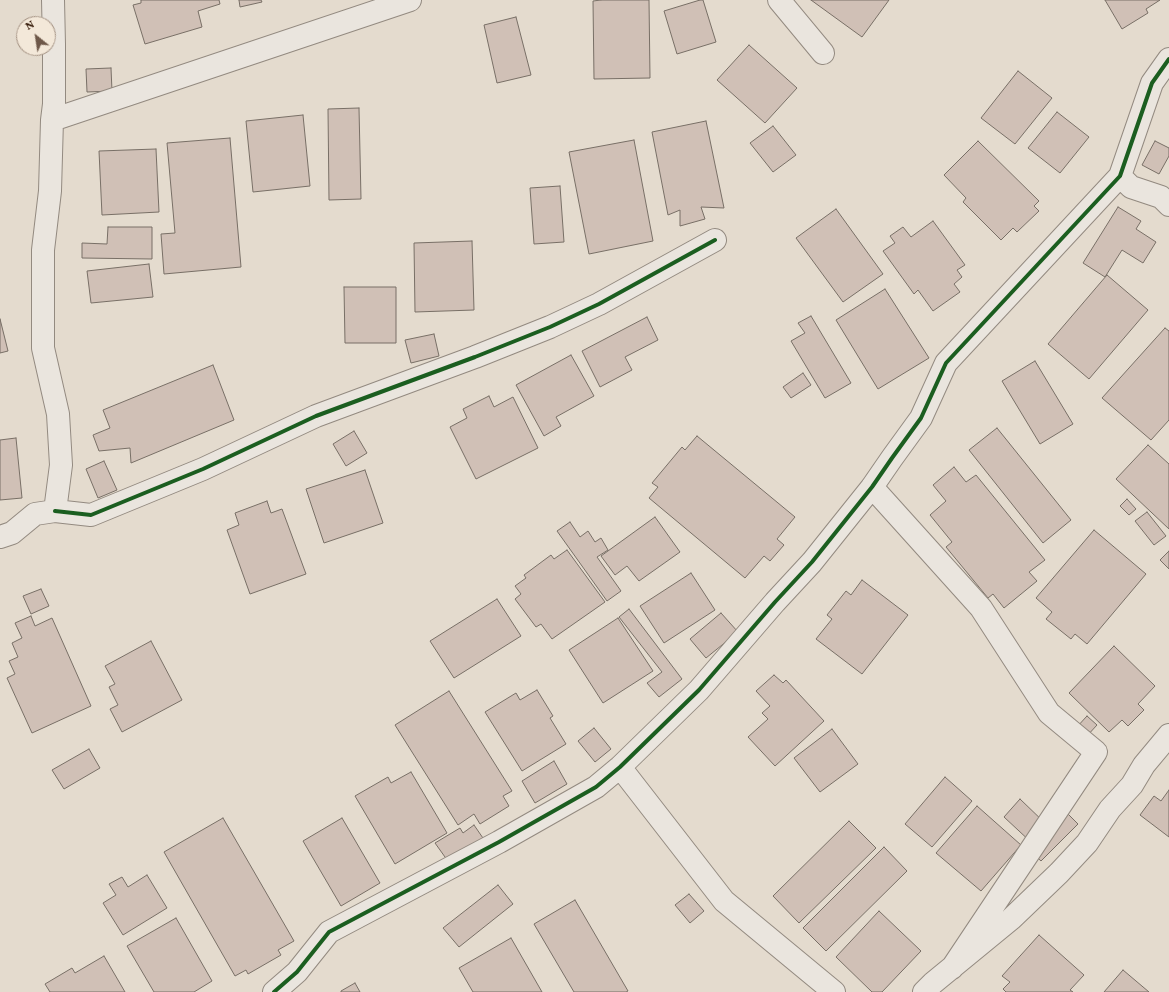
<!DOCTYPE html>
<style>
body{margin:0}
#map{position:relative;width:1169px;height:992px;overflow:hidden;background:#e4dbce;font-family:Vollkorn,serif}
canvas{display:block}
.north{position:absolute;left:16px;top:16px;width:40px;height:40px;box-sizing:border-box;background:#f3e8d9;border:1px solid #a49283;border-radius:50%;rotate:330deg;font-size:11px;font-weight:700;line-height:16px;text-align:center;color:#2e1201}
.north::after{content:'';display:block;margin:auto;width:14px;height:18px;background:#6e5849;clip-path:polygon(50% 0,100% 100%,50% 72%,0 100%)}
</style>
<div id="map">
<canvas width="1169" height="992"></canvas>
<div class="north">N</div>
</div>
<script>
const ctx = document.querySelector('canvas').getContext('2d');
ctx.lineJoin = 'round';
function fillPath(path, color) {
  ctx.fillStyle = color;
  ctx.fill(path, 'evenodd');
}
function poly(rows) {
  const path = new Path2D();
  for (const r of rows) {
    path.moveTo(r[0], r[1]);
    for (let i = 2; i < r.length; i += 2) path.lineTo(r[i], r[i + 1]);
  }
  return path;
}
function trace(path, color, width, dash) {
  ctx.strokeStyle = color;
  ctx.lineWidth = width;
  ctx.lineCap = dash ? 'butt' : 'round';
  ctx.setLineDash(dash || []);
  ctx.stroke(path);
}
const building = poly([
 [141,0,219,0,220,4,198,11,202,27,145,44,133,5,141,3,141,0],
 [239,0,261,0,262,2,240,7,239,0],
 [601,0,649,0,650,78,594,79,593,1,601,0],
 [700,0,703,0,716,42,677,54,664,11,700,0],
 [811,0,889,0,862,37,811,0],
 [1105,0,1160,0,1146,9,1148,13,1122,29,1105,0],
 [516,17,531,75,497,83,484,25,516,17],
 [749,45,797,88,765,123,717,80,749,45],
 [111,68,112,91,87,92,86,69,111,68],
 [1018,71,1052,98,1015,144,981,118,1018,71],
 [359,108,361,199,329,200,328,109,359,108],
 [1057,112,1089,137,1060,173,1028,148,1057,112],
 [303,115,310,186,253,192,246,121,303,115],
 [706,121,724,208,701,207,705,219,680,226,680,210,668,215,652,132,706,121],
 [773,126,796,155,773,172,750,143,773,126],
 [230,138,241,267,164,274,161,234,175,233,167,143,230,138],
 [634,140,653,241,589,254,569,152,634,140],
 [978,141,1039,201,1034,206,1039,211,1017,232,1013,228,1001,240,963,202,966,198,944,175,978,141],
 [1155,141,1169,148,1169,156,1159,174,1142,165,1155,141],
 [156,149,159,212,102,215,99,151,156,149],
 [560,186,564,242,534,244,530,188,560,186],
 [1118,207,1141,221,1136,229,1156,242,1143,263,1122,250,1105,277,1083,263,1118,207],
 [836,209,883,274,843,302,796,238,836,209],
 [933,221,965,265,957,270,962,277,954,284,960,292,933,311,918,290,914,294,883,251,895,243,890,236,903,227,911,237,933,221],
 [108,227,152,227,152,259,82,258,82,243,107,244,108,227],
 [472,241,474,310,415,312,414,243,472,241],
 [149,264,153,297,91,303,87,271,149,264],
 [1107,275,1148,310,1089,379,1048,344,1107,275],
 [344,287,396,287,396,343,345,343,344,287],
 [885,289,929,358,878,389,836,320,885,289],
 [811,316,851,383,825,398,791,341,805,333,798,323,811,316],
 [647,317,658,340,625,357,632,370,600,387,582,351,647,317],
 [0,319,8,351,0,353,0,319],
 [1165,328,1169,331,1169,420,1151,440,1102,398,1165,328],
 [434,334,439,356,411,363,405,340,434,334],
 [571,355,594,396,556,417,561,426,544,436,516,385,571,355],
 [1035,361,1073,424,1040,444,1002,381,1035,361],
 [213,365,234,420,131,463,130,448,99,451,93,435,110,428,103,410,213,365],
 [803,373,811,385,791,398,783,387,803,373],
 [489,396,494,407,513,397,538,448,476,479,450,427,467,418,463,409,489,396],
 [997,428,1071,520,1043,543,969,450,997,428],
 [354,431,367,453,346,466,333,444,354,431],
 [697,436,795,517,777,539,784,545,770,561,764,556,745,578,649,498,658,487,652,483,682,447,685,450,697,436],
 [16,438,22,498,0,500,0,440,16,438],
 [1148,445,1169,464,1169,529,1116,479,1148,445],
 [104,461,117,490,98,498,86,469,104,461],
 [954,467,966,482,976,475,1045,560,1029,572,1037,581,1004,608,993,594,988,598,946,547,952,542,930,515,946,501,933,485,954,467],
 [365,470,383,523,324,543,306,489,365,470],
 [1127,499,1136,509,1129,515,1120,506,1127,499],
 [267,501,271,513,282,509,306,574,250,594,227,530,239,525,235,513,267,501],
 [1147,512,1166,536,1154,545,1135,521,1147,512],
 [655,517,680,552,639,581,627,566,615,575,601,556,655,517],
 [570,522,580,537,588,531,595,542,601,538,608,550,597,557,621,591,607,601,557,531,570,522],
 [1094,530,1146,574,1087,644,1075,634,1071,639,1046,619,1052,612,1036,598,1094,530],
 [567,550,605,602,552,639,541,624,536,627,515,599,521,594,515,586,526,578,524,575,551,555,554,559,567,550],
 [1169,551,1169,569,1160,560,1169,551],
 [691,573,715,610,664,643,640,606,691,573],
 [862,580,908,615,862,674,816,639,832,619,827,615,846,591,851,595,862,580],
 [41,589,49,606,31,614,23,596,41,589],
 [497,599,521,636,454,678,430,641,497,599],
 [629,609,682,679,659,697,647,683,662,672,619,617,629,609],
 [721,613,738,632,706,658,690,639,721,613],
 [31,616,35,626,52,618,91,706,32,733,7,678,15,674,9,661,18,657,12,643,22,638,15,623,31,616],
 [618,618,653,671,603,703,569,650,618,618],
 [151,641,182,700,122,732,110,709,118,705,109,687,115,684,105,666,151,641],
 [1114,646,1155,686,1138,704,1144,710,1128,726,1122,720,1109,732,1069,693,1114,646],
 [774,675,783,683,786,680,824,721,775,766,748,737,768,719,762,713,770,706,756,691,774,675],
 [537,690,553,716,550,718,566,744,522,771,485,712,516,693,520,700,537,690],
 [449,691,512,791,503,796,509,806,480,824,474,814,458,825,395,725,449,691],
 [1087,716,1097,725,1086,737,1076,728,1087,716],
 [594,728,611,749,595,762,578,741,594,728],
 [832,729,858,764,820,792,794,758,832,729],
 [89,749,100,768,64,789,52,770,89,749],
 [554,761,567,784,535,803,522,781,554,761],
 [411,772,447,833,395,864,355,796,388,777,391,783,411,772],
 [945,777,972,801,932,847,905,824,945,777],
 [1169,790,1169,837,1140,815,1154,796,1161,801,1169,790],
 [1020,799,1047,825,1063,809,1078,824,1041,861,1028,849,1033,844,1004,817,1020,799],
 [977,806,1021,845,981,891,936,853,977,806],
 [223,818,294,941,278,950,281,955,248,974,246,970,235,976,164,852,223,818],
 [342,818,380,883,341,906,303,841,342,818],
 [849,821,876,848,799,923,773,896,849,821],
 [474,825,485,841,450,864,435,843,460,828,463,833,474,825],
 [884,847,907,871,826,951,803,928,884,847],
 [147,875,167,908,123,935,103,903,116,895,109,884,122,877,128,887,147,875],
 [498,885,513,904,459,947,443,928,498,885],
 [689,894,704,911,690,923,675,905,689,894],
 [575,900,628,991,626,992,574,992,534,924,575,900],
 [879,911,921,951,882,992,872,992,836,957,879,911],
 [176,918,212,981,194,992,154,992,127,946,176,918],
 [1039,935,1084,975,1070,990,1073,992,1006,992,1003,989,1010,982,1002,976,1039,935],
 [511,938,542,992,473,992,459,968,511,938],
 [104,956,125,992,50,992,45,984,72,968,75,973,104,956],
 [1123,970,1149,992,1104,992,1123,970],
 [355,983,360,992,341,992,341,991,355,983]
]);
const minor = poly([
 [779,0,823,53],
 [52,120,410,0],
 [1120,176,1131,187,1161,197,1169,205],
 [872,487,981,608,1049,713,1096,752,952,968],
 [55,511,91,515,203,469,316,416,475,357,550,327,599,304,715,240],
 [0,537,12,533,35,514,55,511,61,465,58,414,43,348,43,250,50,191,52,120,54,104,54,44,53,0],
 [620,767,724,901,834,992],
 [274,992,297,972,329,932,499,842,596,787,620,767,699,690,775,602,812,562,872,487,892,458,921,418,946,363,1120,176,1152,83,1169,59],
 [924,992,933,983,1011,919,1059,873,1087,843,1110,809,1132,785,1144,765,1169,735]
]);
const cycleway = poly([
 [55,511,91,515,203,469,316,416,475,357,550,327,599,304,715,240],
 [274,992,297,972,329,932,499,842,596,787,620,767,699,690,775,602,812,562,872,487,892,458,921,418,946,363,1120,176,1152,83,1169,59]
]);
fillPath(building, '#d0c0b6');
trace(building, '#786f66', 1);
trace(minor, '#938a80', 24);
trace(minor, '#eae5de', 22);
trace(cycleway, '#1b5e20', 4);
</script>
